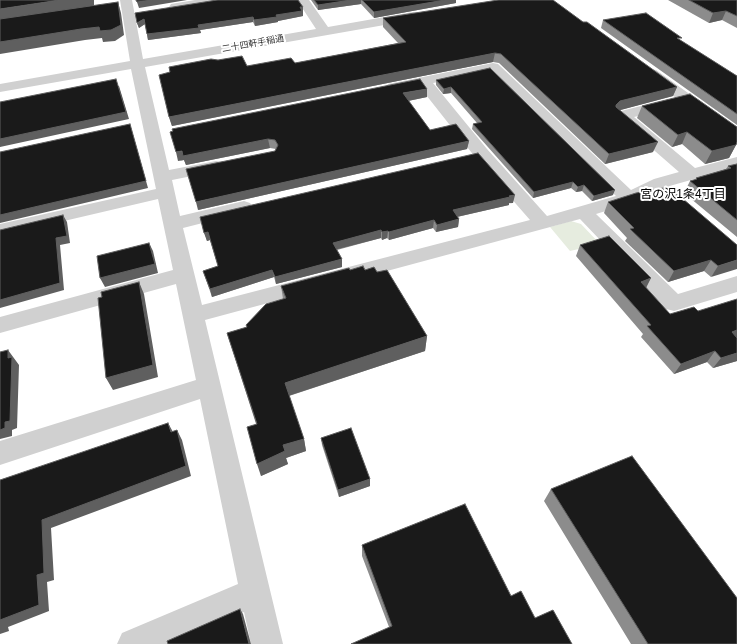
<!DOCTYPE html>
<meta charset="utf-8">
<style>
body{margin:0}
canvas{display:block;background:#fff}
</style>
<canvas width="737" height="644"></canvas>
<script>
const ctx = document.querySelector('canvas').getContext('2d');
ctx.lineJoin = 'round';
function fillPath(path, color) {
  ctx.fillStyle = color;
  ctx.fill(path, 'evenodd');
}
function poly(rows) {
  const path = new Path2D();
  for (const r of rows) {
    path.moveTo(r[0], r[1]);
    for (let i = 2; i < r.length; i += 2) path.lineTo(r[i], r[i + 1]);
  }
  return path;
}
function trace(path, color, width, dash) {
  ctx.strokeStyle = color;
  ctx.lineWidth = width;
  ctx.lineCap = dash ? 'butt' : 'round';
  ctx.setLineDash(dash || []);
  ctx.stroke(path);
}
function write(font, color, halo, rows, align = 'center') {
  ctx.font = font + ' Helvetica,"Noto Sans JP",sans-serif';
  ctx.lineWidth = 4;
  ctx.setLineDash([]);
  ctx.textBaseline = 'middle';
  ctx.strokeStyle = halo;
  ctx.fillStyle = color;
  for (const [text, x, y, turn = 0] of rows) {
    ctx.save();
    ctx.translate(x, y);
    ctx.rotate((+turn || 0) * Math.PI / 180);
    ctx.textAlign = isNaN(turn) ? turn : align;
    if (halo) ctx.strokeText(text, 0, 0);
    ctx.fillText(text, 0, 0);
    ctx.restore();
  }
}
const green = poly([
 [571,221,581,224,600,244,570,251,550,227]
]);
const minor = poly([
 [120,0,132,0,143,59,316,29,297,0,309,0,328,27,413,12,417,13,419,16,417,19,413,20,145,67,169,170,216,161,222,162,225,166,222,170,172,180,180,216,244,201,250,203,253,207,250,211,183,228,202,305,530,220,475,157,419,86,393,91,388,90,386,87,388,84,493,63,498,64,631,190,654,179,679,172,617,118,614,115,617,112,669,99,674,101,677,104,674,107,634,117,695,168,737,157,737,167,666,187,635,202,596,214,678,294,737,276,737,292,674,311,666,309,580,219,205,320,283,644,251,644,244,612,171,644,117,644,122,633,238,584,200,399,0,465,0,441,196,380,176,284,0,333,0,317,173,270,158,199,0,236,0,224,156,189,131,69,0,92,0,84,130,61,120,0],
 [490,72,616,196,547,216,487,149,433,83,490,72],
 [195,0,223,0,221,3,217,4,175,11,171,10,169,7,171,4,195,0],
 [651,69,656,70,737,128,737,140,731,138,646,76,644,73,646,70,651,69]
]);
const wall = poly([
 [311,0,456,0,456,3,374,18,361,4,318,10],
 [668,0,737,0,737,28,722,20,709,23],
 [302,12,303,16,278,21,278,22,255,26,253,22,200,30,201,33,148,40,145,24,139,28,137,23,303,12],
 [383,18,583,22,677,87,673,96,620,110,653,152,605,164,499,63,493,62,172,126,169,117,247,66,295,63,398,43,383,27],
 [603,20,681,41,737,76,737,125,601,28],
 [490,68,613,195,592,201,582,191,576,192,571,188,533,198,472,129,473,124,477,123,451,93,443,94,436,85,436,80],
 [427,89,427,97,408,101,430,130,469,141,467,149,198,210,275,151,276,149,270,148,186,165,184,160,178,161],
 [642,106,736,145,729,158,705,164,682,144,672,147,637,118],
 [737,164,737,237,684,193,690,181,695,180,696,178,726,169,728,166],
 [608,202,736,245,711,277,704,271,668,282,625,241,627,238,604,213],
 [509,203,509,205,457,217,459,219,458,227,436,232,433,228,389,240,387,238,382,240,381,238,337,250,342,267,276,284,274,277,212,297,203,271,218,266,210,240,207,241,200,217,513,203],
 [580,245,646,288,670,314,698,311,737,361,713,368,707,362,674,374,641,337,643,334,576,256],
 [350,270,365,270,377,272,427,336,425,351,289,396,304,439,306,451,286,458,288,464,261,476,256,424,227,333,247,327,283,299,281,286],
 [321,438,370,479,370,486,339,497,322,445],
 [551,489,737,644,631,644,544,501],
 [362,545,511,596,535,618,572,644,389,627,362,556]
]);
const shadedWall = poly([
 [60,0,94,0,94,6,0,20,0,9],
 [153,0,187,0,139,8,137,2],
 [351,0,361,0,361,4,318,10,318,5],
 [445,0,456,0,456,3,374,18,374,12],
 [118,2,121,13,124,35,115,41,103,42,102,38,85,40,0,54,0,42],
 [300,7,303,7,303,16,278,21,278,22,255,26,254,20,276,15],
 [726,11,722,20,709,23,713,13],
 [253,17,253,22,200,30,201,33,148,40,147,34,198,25],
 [144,19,145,24,139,28,137,23],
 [495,53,493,62,172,126,169,117],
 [119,86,129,119,0,147,0,139],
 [451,87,451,93,443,94,444,89],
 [677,87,673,96,617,111,616,105,620,101],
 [427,89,427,97,403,102,403,93],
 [130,124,148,188,0,223,0,215],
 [687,132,682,144,672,147,678,135],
 [268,139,270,148,186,165,184,160,178,161,176,152],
 [469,141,467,149,198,210,196,202],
 [658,142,653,152,605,164,609,154],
 [736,145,729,158,705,164,712,151],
 [573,182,571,188,533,198,534,192],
 [584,185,582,191,576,192,578,187],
 [615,190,613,195,592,201,594,196],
 [515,195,513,203,509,203,509,205,452,218,453,210],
 [63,215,67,222,70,243,60,245,64,290,0,308,0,300,56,238],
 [459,219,458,227,436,232,437,225],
 [434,220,433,228,389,240,389,232],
 [381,230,381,238,334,250,333,243],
 [388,231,387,238,382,240,382,232],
 [208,232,210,240,207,241,204,233],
 [149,243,153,251,158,273,105,287,100,278],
 [342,259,342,267,276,284,275,277],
 [711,260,704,271,668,282,674,271],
 [737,260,737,269,711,277,718,266],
 [272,270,274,277,212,297,210,289],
 [651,278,645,290,641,282],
 [139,282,144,294,158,377,113,390,106,378],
 [737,330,737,339,732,332],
 [427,336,425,351,288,396,285,383],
 [8,350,19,365,17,428,12,430,12,436,0,439,0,430,5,422],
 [715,351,707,362,674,374,681,364],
 [737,353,737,361,713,368,721,358],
 [168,423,173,432,171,432],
 [177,430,182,440,191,476,51,528,54,580,47,582,49,611,8,627,9,631,0,634,0,620,42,520],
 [304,439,306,451,286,458,288,464,261,476,257,464,283,445],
 [370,479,370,486,339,497,338,490],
 [240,609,243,614,251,644,249,644]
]);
const building = poly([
 [0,0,60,0,0,9,0,0],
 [136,0,153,0,137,2,136,0],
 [217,0,298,0,303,7,300,7,302,11,276,15,277,17,254,20,253,17,198,25,199,28,147,34,144,19,137,23,135,13,217,0],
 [314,0,351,0,318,5,314,0],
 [362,0,445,0,374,12,362,0],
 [498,0,553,0,583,22,587,22,677,87,620,101,616,105,616,107,658,142,609,154,501,54,495,53,169,117,159,75,170,72,169,67,211,59,218,60,242,56,247,66,291,58,295,63,406,42,383,18,498,0],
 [689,0,737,0,737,16,726,11,713,13,689,0],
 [118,2,121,25,111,30,100,31,99,27,81,29,0,42,0,19,118,2],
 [646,13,682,38,677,38,737,76,737,114,603,20,646,13],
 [490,68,615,190,594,196,584,185,578,187,573,182,534,192,473,124,482,122,451,87,444,89,436,80,490,68],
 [116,79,126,112,0,139,0,102,116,79],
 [420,79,427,89,403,93,430,130,456,124,469,141,196,202,186,169,275,151,278,145,275,140,268,139,183,156,182,151,176,152,170,132,173,131,172,129,420,79],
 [690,94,737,127,737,142,736,145,712,151,687,132,678,135,642,106,690,94],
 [130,124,146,181,0,215,0,152,130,124],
 [478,153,515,195,509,196,510,197,453,210,459,219,437,225,434,220,389,232,388,231,382,232,381,230,333,243,342,259,275,277,272,270,210,289,203,271,218,266,208,232,204,233,200,217,478,153],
 [737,164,737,220,690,181,697,179,696,178,731,168,728,166,737,164],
 [669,187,737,245,737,260,718,266,711,260,674,271,630,229,634,228,608,202,636,193,669,187],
 [63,215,67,236,56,238,60,283,0,300,0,230,63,215],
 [609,236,651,278,641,282,670,314,694,307,698,311,737,299,737,330,732,332,737,338,737,353,721,358,715,351,681,364,647,326,651,325,580,245,609,236],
 [149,243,155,264,100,278,97,256,149,243],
 [363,266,365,270,374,267,377,272,387,270,427,336,285,383,304,439,283,445,285,451,257,464,247,427,257,424,227,333,247,327,246,325,266,304,286,298,281,286,349,268,350,270,363,266],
 [139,282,153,365,106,378,98,298,102,297,101,292,139,282],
 [8,350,8,358,12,357,10,421,5,422,5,428,0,430,0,352,8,350],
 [168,423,171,432,177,430,186,466,42,520,44,573,37,575,39,605,0,620,0,480,168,423],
 [351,428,370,479,338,490,321,438,351,428],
 [632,456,737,598,737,644,648,644,551,489,632,456],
 [465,504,511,596,521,591,535,618,553,610,572,644,351,644,392,626,362,545,465,504],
 [240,609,249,644,168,644,167,641,240,609]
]);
const farStreetnames = [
 ["二十四軒手稲通",253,44,-10]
];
const neighbourhoodNames = [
 ["宮の沢1条4丁目",683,195]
];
fillPath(green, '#e6ecdf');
fillPath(minor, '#d0d0d0');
fillPath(wall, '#8c8c8c');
fillPath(shadedWall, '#5f5f5f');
fillPath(building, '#1a1a1a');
trace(building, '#5f5f5f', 1);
write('9px', '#333', '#fff', farStreetnames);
write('12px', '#000', '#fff', neighbourhoodNames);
</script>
